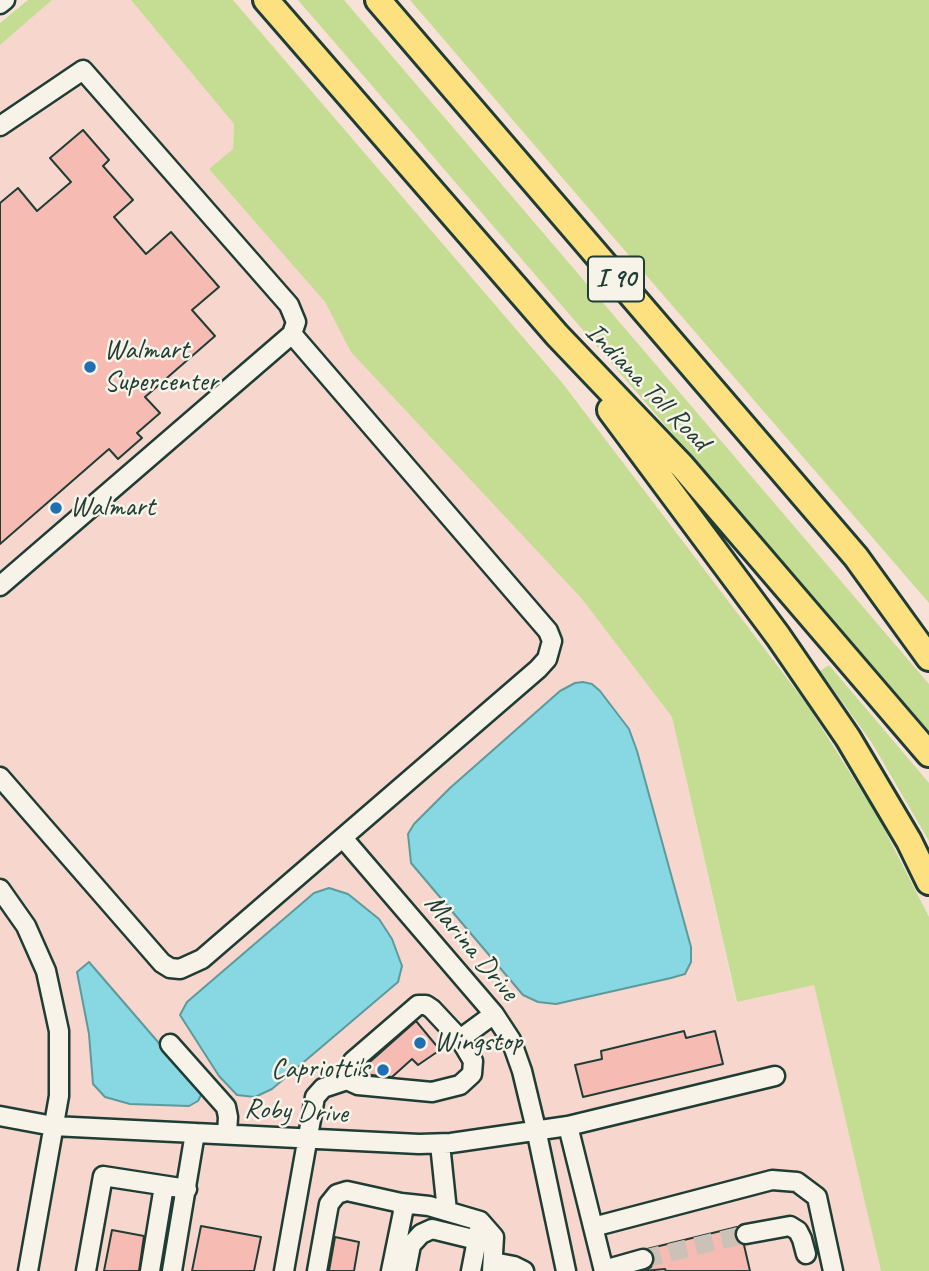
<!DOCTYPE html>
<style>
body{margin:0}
canvas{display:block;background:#f7e2d8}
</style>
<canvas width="929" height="1271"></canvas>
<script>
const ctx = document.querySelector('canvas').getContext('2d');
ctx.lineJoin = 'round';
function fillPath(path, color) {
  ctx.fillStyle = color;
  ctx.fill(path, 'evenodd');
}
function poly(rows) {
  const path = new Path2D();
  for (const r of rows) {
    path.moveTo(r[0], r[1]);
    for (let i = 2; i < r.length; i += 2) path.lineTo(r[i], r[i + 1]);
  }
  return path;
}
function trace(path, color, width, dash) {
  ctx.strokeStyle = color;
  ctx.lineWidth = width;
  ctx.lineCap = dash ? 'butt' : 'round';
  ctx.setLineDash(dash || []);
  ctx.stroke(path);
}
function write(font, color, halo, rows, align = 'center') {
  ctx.font = font + ' Caveat,sans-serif';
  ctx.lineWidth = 5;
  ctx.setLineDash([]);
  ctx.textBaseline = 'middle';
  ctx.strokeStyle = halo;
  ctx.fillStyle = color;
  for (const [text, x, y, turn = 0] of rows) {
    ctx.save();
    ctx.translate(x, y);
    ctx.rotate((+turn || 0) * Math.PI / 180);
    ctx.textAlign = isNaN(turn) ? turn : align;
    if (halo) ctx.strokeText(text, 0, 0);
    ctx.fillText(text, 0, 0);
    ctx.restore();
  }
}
const built = poly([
 [52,0,131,0,234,124,233,149,210,169,325,302,352,352,582,599,672,717,736,1002,814,985,881,1271,0,1271,0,45]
]);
const green = poly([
 [28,0,52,0,0,45,0,23],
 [131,0,233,0,564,385,808,706,879,819,929,917,929,1271,881,1271,814,985,737,1002,672,717,582,599,351,352,325,302,209,169,233,149,234,124],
 [298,0,344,0,929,684,929,731],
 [410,0,929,0,929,603,620,245],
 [829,665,929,783,929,841,872,743,820,671]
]);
const water = poly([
 [583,682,592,684,600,691,629,729,637,751,691,947,691,962,685,974,671,978,556,1004,538,1002,523,995,411,863,408,834,414,824,450,788,560,691,575,683,583,682],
 [329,888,348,894,379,919,392,939,402,966,398,982,272,1089,255,1097,237,1095,219,1076,180,1015,187,1002,314,893,329,888],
 [89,962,202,1093,198,1101,189,1106,130,1104,105,1097,93,1084,89,1034,77,972,89,962]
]);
const building = poly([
 [83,130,109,160,103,166,133,200,114,217,146,254,171,232,219,287,192,310,215,336,145,397,160,413,137,433,142,438,118,459,109,449,0,544,0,203,18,188,37,211,71,182,50,158,83,130],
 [416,1021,440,1050,418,1065,412,1059,392,1077,361,1074,363,1068,416,1021],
 [684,1031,686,1038,715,1031,723,1064,583,1097,575,1065,602,1059,601,1051,684,1031],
 [201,1226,261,1237,254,1271,192,1271,201,1226],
 [737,1227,735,1237,744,1245,750,1271,666,1271,665,1269,643,1271,651,1267,654,1261,654,1255,647,1249,737,1227],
 [112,1230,144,1236,139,1271,104,1271,112,1230],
 [335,1237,359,1242,354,1271,329,1271,335,1237]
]);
const minorTunnel = poly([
 [643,1259,746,1234]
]);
const minor = poly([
 [0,4,5,0],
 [0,126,83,70,289,305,296,322,292,334,0,586],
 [0,777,162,963,170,968,180,969,202,959,538,669,547,659,552,641,548,631,292,334],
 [343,838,494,1014,511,1040,522,1071,536,1129,566,1271],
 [0,889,26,926,46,971,59,1031,59,1096,28,1271],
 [418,1005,426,1005,432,1009,460,1039,473,1061,472,1074,460,1085,432,1092,358,1085,347,1080,353,1061,418,1005],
 [460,1039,494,1014],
 [170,1044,226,1107,228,1117,227,1134],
 [0,1116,53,1126,419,1144,451,1143,568,1126,775,1076],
 [568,1126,604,1271],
 [440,1144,447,1211],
 [401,1203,429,1206,480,1221,494,1237,492,1271],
 [593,1227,772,1180,797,1182,817,1197,833,1271],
 [746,1234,790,1226,798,1231,802,1239,806,1254],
 [493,1262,514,1266,524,1271],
 [604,1270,643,1259],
 [86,1271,103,1176,187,1189],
 [150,1271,164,1186],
 [172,1271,195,1133],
 [284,1271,315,1097,323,1088,347,1080],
 [317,1271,329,1204,337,1194,347,1191,401,1203,403,1212,391,1271],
 [406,1271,411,1245,421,1234,432,1229,477,1240],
 [471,1271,479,1230]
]);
const highway = poly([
 [266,0,557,335,682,466,929,754],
 [378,0,856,557,929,658],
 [610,410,778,636,848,738,909,841,929,882]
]);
const markers = [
 [90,367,7,"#1f6fb2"],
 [56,508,7,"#1f6fb2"],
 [420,1043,7,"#1f6fb2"],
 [383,1070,7,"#1f6fb2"]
];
const shields = [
 [616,279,56]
];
const shieldNames = [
 ["I 90",616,279]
];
const poiNames = [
 ["Walmart",104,351],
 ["Supercenter",104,383],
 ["Walmart",70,508],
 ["Wingstop",434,1043],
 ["Capriotti's",369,1070,"right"]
];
const streetNames = [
 ["Indiana Toll Road",647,387,46],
 ["Marina Drive",471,948,50],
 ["Roby Drive",296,1112,3]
];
fillPath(built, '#f7d6cd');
fillPath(green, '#c4dd93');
fillPath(water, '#87d8e2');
trace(water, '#5d9a9c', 2);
fillPath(building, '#f6bbb3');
trace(building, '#1f3d34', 2);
trace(minorTunnel, '#ccc1b7', 18, [18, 9]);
trace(minor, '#1f3d34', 23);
trace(highway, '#1f3d34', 30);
trace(minor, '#f7f3e8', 18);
trace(highway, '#fde080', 24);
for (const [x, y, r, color] of markers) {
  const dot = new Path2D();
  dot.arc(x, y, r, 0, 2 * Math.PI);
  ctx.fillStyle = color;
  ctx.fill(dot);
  trace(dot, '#f7f3e8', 2.5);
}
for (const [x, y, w] of shields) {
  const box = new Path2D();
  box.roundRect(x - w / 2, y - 22.5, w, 45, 5);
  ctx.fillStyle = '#f7f3e8';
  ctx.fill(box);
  trace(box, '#1f3d34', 2);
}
write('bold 26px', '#1f3d34', null, shieldNames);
write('28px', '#1f3d34', '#f7f3e8', poiNames, 'left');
write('28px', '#1f3d34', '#f7f3e8', streetNames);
</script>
